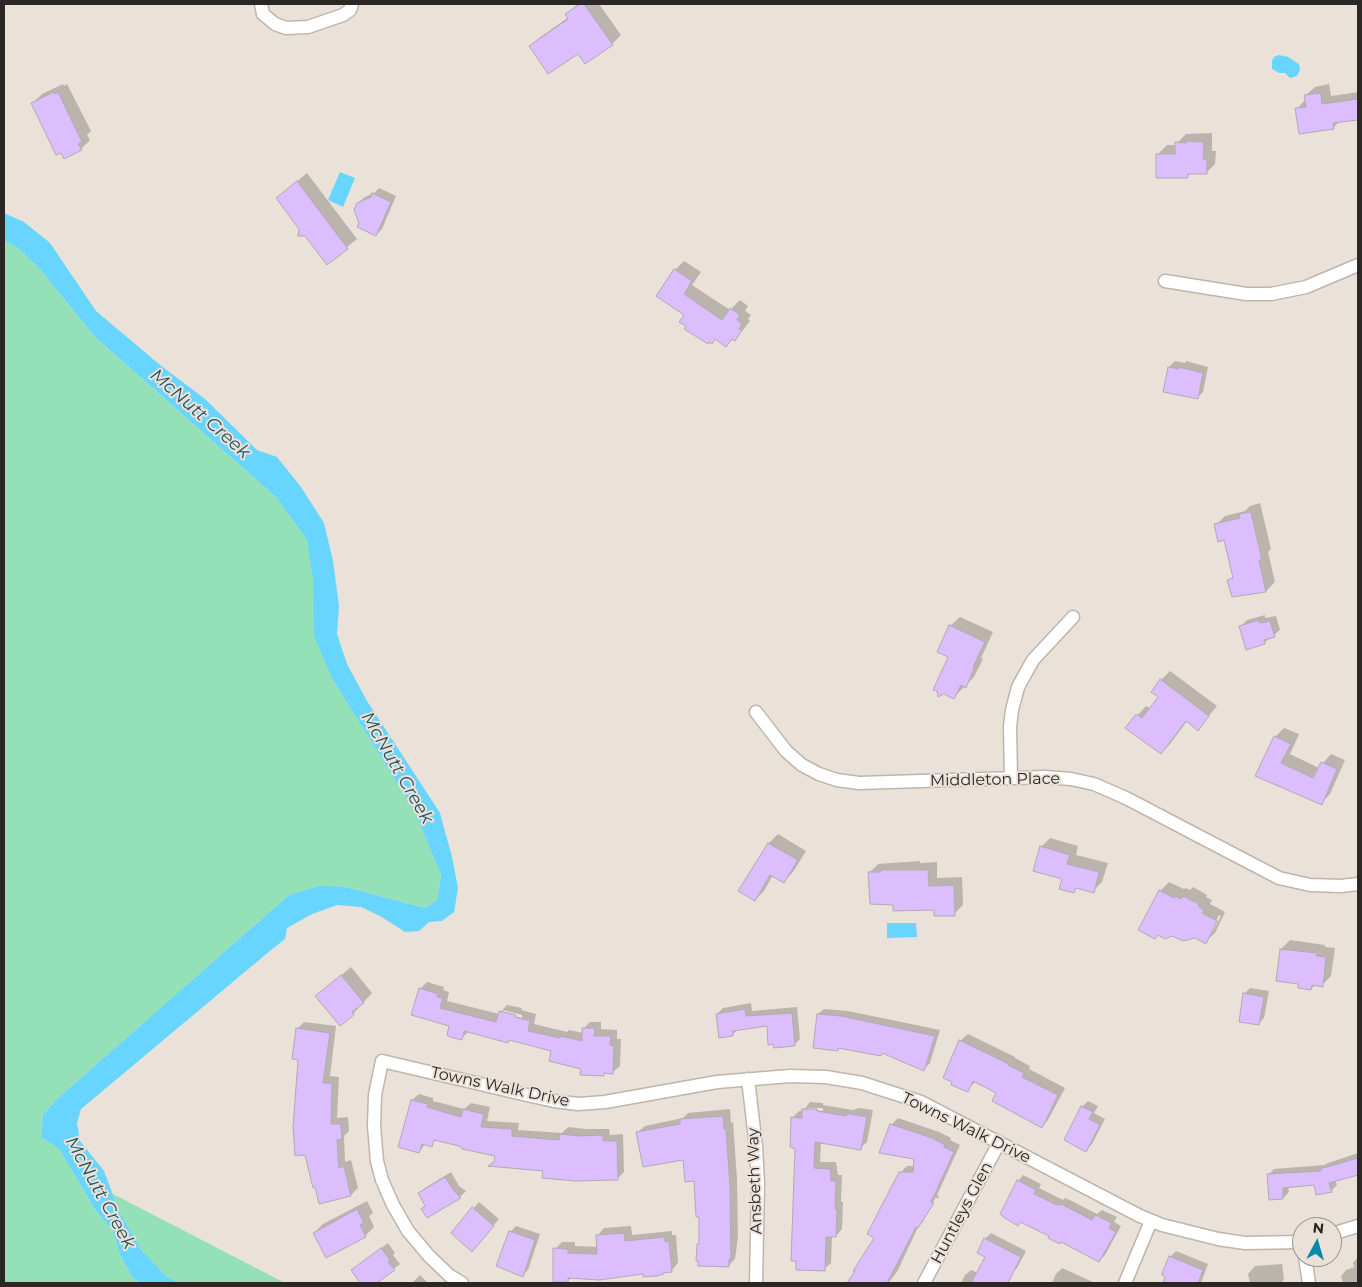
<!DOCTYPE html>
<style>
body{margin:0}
#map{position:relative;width:1362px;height:1287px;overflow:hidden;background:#eae1d8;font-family:Montserrat,sans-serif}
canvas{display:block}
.frame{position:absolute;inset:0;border:5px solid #2a2724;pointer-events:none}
.north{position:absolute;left:1292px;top:1217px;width:50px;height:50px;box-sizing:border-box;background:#eae1d8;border:1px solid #9d9790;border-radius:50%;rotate:6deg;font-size:14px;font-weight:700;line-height:20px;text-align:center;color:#2a2724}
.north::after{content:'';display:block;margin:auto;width:18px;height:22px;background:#0888aa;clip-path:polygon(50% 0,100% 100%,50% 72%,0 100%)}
</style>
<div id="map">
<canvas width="1362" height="1287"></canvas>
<div class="frame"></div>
<div class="north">N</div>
</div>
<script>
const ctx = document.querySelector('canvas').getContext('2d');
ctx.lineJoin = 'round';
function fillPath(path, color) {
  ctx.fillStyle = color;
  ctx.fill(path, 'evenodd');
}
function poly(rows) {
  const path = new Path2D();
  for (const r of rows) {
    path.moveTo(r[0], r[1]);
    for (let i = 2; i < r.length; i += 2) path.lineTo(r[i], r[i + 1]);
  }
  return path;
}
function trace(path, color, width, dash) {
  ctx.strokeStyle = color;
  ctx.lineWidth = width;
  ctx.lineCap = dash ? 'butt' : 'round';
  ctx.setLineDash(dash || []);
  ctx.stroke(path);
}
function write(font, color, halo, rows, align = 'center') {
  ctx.font = font + ' Montserrat,sans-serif';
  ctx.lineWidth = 4;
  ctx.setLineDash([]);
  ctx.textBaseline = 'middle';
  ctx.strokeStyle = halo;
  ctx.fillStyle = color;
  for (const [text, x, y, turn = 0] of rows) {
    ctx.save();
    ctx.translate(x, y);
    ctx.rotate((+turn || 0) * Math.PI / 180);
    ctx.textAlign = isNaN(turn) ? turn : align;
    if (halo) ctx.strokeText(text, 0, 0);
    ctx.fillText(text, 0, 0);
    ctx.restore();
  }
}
const green = poly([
 [4,240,19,249,39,268,94,336,276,497,307,540,333,680,415,812,441,875,437,900,425,908,345,887,289,895,57,1099,43,1115,41,1137,59,1149,96,1211,113,1231,120,1255,133,1278,141,1283,4,1283],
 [113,1194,285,1283,180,1283,166,1276,142,1252,119,1211]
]);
const water = poly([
 [1279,55,1288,57,1299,64,1300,70,1297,76,1290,78,1285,73,1279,73,1272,69,1272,61,1274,57],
 [340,172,355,178,343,207,328,200],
 [4,213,24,222,50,243,96,311,160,365,205,399,257,450,277,457,301,487,324,523,333,561,339,606,337,634,347,664,367,701,440,813,452,857,458,888,454,912,442,921,429,922,419,931,405,932,380,916,361,907,337,905,312,914,287,928,285,939,265,955,81,1109,77,1123,80,1141,104,1171,119,1211,142,1251,166,1276,180,1283,141,1283,133,1278,120,1255,113,1231,96,1211,59,1149,41,1137,43,1115,57,1099,289,895,319,886,345,887,425,908,437,900,441,875,415,812,333,680,314,636,313,579,307,540,276,497,94,336,39,268,19,249,4,240],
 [887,923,916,923,917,937,887,938]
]);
const shadow = poly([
 [578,4,599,4,621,35,612,44,530,47,539,38,569,17,567,14],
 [63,84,64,86,67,84,91,131,87,135,90,140,81,149,33,103,42,94],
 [1329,84,1331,96,1358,92,1358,119,1340,121,1334,127,1297,109,1306,99,1305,96,1315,87],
 [1212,133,1212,151,1216,151,1215,164,1206,173,1191,173,1187,177,1158,154,1167,145,1177,145,1177,143,1186,134],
 [307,173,357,239,327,263,277,198],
 [379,188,396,196,382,229,376,235,360,223,358,203,365,197,374,193],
 [684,261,701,272,692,285,730,310,740,300,748,306,745,311,751,315,748,319,750,321,743,330,726,345,716,338,687,326,675,270],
 [1175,361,1185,363,1186,361,1208,367,1203,392,1197,398,1169,367],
 [1260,503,1271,549,1268,552,1275,582,1266,591,1229,580,1234,575,1225,539,1216,525,1225,516,1245,511,1250,506],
 [1265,615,1265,618,1276,616,1280,630,1264,643,1241,626,1247,620],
 [960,617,993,632,981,658,983,659,974,677,954,697,950,656,950,626],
 [1170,671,1217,706,1198,729,1187,721,1170,744,1161,753,1127,727,1146,706,1151,709,1160,697,1161,680],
 [1284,728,1299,734,1290,754,1319,768,1331,754,1345,760,1330,794,1321,803,1257,776,1275,737],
 [778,834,806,851,793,872,784,881,773,875,764,891,755,900,740,891,769,843],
 [1050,838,1078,846,1076,855,1108,863,1102,882,1093,891,1078,887,1074,891,1041,847],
 [920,861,920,863,937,862,937,878,962,877,963,905,954,914,935,909,894,903,869,873,878,864],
 [1169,882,1184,889,1186,888,1190,890,1193,887,1207,895,1206,897,1212,900,1210,904,1225,912,1215,933,1205,942,1160,891],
 [1219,915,1221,916,1212,933,1210,933],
 [1290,940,1325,945,1325,947,1335,948,1331,976,1322,985,1315,985,1311,989,1300,983,1281,949],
 [351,967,372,993,353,1014,317,996],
 [427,982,444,987,443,990,449,992,447,1001,499,1014,507,1005,522,1008,521,1010,536,1014,534,1024,567,1032,569,1030,583,1033,584,1028,590,1022,601,1022,601,1029,617,1030,617,1039,621,1039,620,1066,613,1072,606,1072,603,1075,582,1068,553,1050,510,1039,508,1041,469,1031,461,1039,420,989],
 [503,1010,522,1015,522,1018,503,1013],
 [1250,988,1269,991,1264,1018,1258,1024,1244,994],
 [751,1003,752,1011,797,1007,800,1039,794,1045,768,1025,739,1029,733,1034,717,1014,723,1008],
 [824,1009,848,1011,940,1030,930,1063,924,1069,883,1053,881,1055,840,1047,837,1050,818,1014],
 [304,1022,336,1026,330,1076,339,1077,337,1118,348,1117,349,1131,344,1136,345,1162,351,1160,358,1188,351,1195,320,1202,299,1059,297,1029],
 [968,1034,1015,1057,1015,1058,1030,1066,1029,1069,1065,1088,1048,1120,1041,1127,998,1092,976,1081,967,1090,960,1041],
 [419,1094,433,1098,433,1101,464,1109,471,1103,490,1107,487,1121,519,1123,518,1130,562,1133,568,1127,586,1129,609,1129,610,1135,623,1134,624,1172,617,1179,544,1170,490,1165,496,1160,496,1155,437,1139,431,1145,426,1143,419,1152,412,1100],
 [1088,1101,1098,1106,1094,1113,1105,1119,1092,1144,1086,1150,1082,1107],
 [810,1102,823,1103,823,1105,853,1110,859,1108,873,1110,867,1142,860,1148,821,1142,820,1162,836,1162,838,1175,842,1175,841,1202,843,1202,842,1229,836,1236,832,1236,831,1263,824,1269,796,1148,792,1118,799,1111,803,1111],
 [808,1108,823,1108,823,1111,808,1110],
 [730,1109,731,1123,733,1122,737,1179,738,1237,735,1259,729,1265,698,1244,701,1242,700,1216,695,1180,684,1158,638,1132,645,1126,683,1118,688,1113],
 [898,1118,939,1132,951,1138,950,1140,960,1145,937,1195,939,1196,938,1199,936,1197,921,1221,924,1221,919,1225,898,1270,890,1281,888,1283,851,1283,851,1281,876,1238,900,1173,907,1166,915,1166,915,1158,881,1152,892,1124],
 [1358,1153,1358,1169,1348,1172,1335,1180,1337,1185,1331,1191,1315,1184,1288,1186,1289,1192,1283,1198,1268,1175,1274,1169,1325,1165,1328,1163],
 [451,1172,459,1186,466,1191,460,1197,428,1217,426,1205,420,1194,425,1188],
 [1023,1175,1041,1184,1039,1188,1063,1200,1065,1198,1070,1200,1097,1214,1102,1210,1117,1217,1114,1222,1121,1226,1105,1255,1099,1261,1021,1221,1018,1224,1018,1181],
 [367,1201,373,1213,369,1216,374,1227,365,1236,314,1233,323,1224],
 [479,1202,499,1219,478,1244,453,1232],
 [516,1226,540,1234,528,1270,522,1276,510,1232],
 [631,1226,632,1235,672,1231,672,1235,676,1235,678,1263,671,1271,572,1277,568,1281,555,1249,562,1242,575,1242,575,1246,598,1247,597,1236,604,1228],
 [991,1233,1026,1251,1017,1268,1011,1274,1010,1273,1005,1283,961,1283,965,1275,971,1270,978,1273,987,1257,985,1239],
 [388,1243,395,1253,393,1255,400,1264,375,1283,362,1283,352,1271],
 [1176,1251,1208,1264,1201,1283,1164,1283,1167,1276,1170,1257],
 [1358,1257,1358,1283,1343,1283,1341,1276,1346,1270,1354,1267,1353,1263],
 [1282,1264,1284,1279,1282,1283,1250,1283,1248,1274,1255,1266],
 [1062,1268,1095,1283,1052,1283,1056,1274],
 [420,1275,428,1283,412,1283]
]);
const building = poly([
 [580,4,584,4,613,45,585,64,578,54,548,74,529,46,568,19,565,14,580,4],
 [54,92,55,94,58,92,82,142,78,144,82,150,64,159,61,153,56,155,31,103,54,92],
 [1321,93,1322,104,1358,99,1358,120,1333,123,1334,129,1299,134,1295,108,1306,107,1304,95,1321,93],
 [1185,141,1204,142,1203,159,1207,159,1207,174,1188,174,1188,178,1156,178,1156,154,1175,154,1175,142,1186,143,1185,141],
 [297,181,348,249,327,265,305,236,298,236,299,229,276,198,297,181],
 [372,193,391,202,376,236,357,227,359,223,354,210,357,203,371,197,372,193],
 [674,269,692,281,684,294,722,320,730,308,740,315,737,320,742,324,739,329,742,330,735,341,732,339,726,347,715,339,712,344,709,342,708,344,684,329,686,326,679,322,684,315,656,296,674,269],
 [1168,367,1179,369,1179,367,1203,373,1198,399,1163,392,1168,367],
 [1251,512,1262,560,1259,560,1266,592,1232,597,1227,580,1233,578,1224,540,1218,542,1214,524,1240,518,1239,514,1251,512],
 [1259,620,1260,623,1270,621,1275,637,1264,640,1265,644,1246,650,1239,626,1259,620],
 [949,625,985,642,973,667,974,668,966,688,961,685,954,699,944,694,938,697,937,691,933,690,948,657,937,652,949,625],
 [1160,679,1209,716,1198,731,1186,721,1161,754,1125,728,1136,714,1142,718,1158,697,1151,692,1160,679],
 [1274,736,1291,744,1281,763,1313,778,1321,762,1337,769,1322,805,1255,776,1274,736],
 [768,843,798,860,784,883,770,875,755,901,738,891,768,843],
 [1040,846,1070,855,1067,864,1099,872,1094,893,1076,888,1074,893,1059,889,1062,879,1033,871,1040,846],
 [881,870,928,870,929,886,954,885,955,916,934,916,934,910,893,911,893,905,870,904,868,872,881,872,881,870],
 [1159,890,1174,898,1175,896,1181,899,1183,896,1199,904,1198,906,1204,910,1202,913,1217,921,1206,944,1195,938,1183,941,1172,936,1165,939,1158,935,1155,939,1138,930,1159,890],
 [1280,949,1317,953,1316,956,1326,957,1323,987,1312,985,1311,990,1298,988,1298,984,1276,981,1280,949],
 [341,975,364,1003,352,1012,354,1015,340,1026,315,996,341,975],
 [419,988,438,994,437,997,443,998,440,1008,496,1022,499,1011,516,1015,515,1017,530,1021,528,1031,560,1038,561,1036,582,1041,582,1028,595,1028,594,1036,611,1036,610,1045,614,1046,613,1074,604,1073,604,1076,580,1075,581,1069,549,1061,551,1051,509,1040,508,1043,464,1031,462,1040,450,1037,447,1035,449,1026,411,1015,419,988],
 [1243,993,1264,997,1259,1025,1239,1022,1243,993],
 [745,1009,746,1016,792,1013,795,1046,774,1048,773,1044,768,1045,767,1026,733,1031,733,1036,719,1038,716,1014,745,1009],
 [817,1014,841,1016,935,1036,924,1071,882,1053,881,1056,838,1048,838,1051,813,1048,817,1014],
 [296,1028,330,1033,323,1083,332,1083,331,1124,341,1124,342,1139,337,1140,339,1168,344,1166,351,1196,319,1204,315,1187,313,1188,305,1155,295,1156,293,1127,298,1060,292,1059,296,1028],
 [959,1040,1009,1064,1008,1065,1024,1073,1022,1077,1058,1095,1042,1128,992,1101,996,1093,973,1081,968,1092,951,1085,952,1082,943,1078,959,1040],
 [411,1100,428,1104,427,1107,461,1117,463,1109,484,1114,481,1127,512,1129,512,1136,559,1140,560,1134,579,1136,603,1135,603,1141,617,1141,618,1180,575,1181,542,1178,543,1171,488,1166,494,1162,495,1156,462,1149,459,1146,434,1140,432,1147,422,1144,419,1153,398,1147,411,1100],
 [1081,1106,1093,1112,1089,1119,1100,1125,1086,1152,1064,1140,1081,1106],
 [802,1109,817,1109,817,1111,846,1116,847,1114,851,1114,867,1117,861,1150,815,1142,814,1168,830,1169,831,1181,836,1181,835,1209,837,1209,836,1237,826,1237,825,1271,796,1270,796,1261,791,1261,795,1149,790,1147,791,1117,802,1118,802,1109],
 [723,1116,724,1129,726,1129,730,1186,731,1259,729,1259,729,1267,698,1266,698,1261,696,1261,697,1244,699,1244,699,1217,696,1217,694,1181,685,1182,683,1160,643,1167,636,1132,680,1124,680,1119,723,1116],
 [890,1124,932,1138,945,1145,944,1147,954,1152,931,1202,934,1203,918,1228,916,1227,887,1283,847,1283,855,1271,853,1271,874,1238,867,1234,899,1172,913,1172,914,1159,879,1153,890,1124],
 [1358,1158,1358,1175,1329,1183,1332,1192,1316,1195,1314,1185,1283,1188,1283,1199,1269,1200,1267,1174,1321,1171,1320,1169,1358,1158],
 [445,1177,454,1191,461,1198,427,1218,421,1209,425,1206,418,1193,445,1177],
 [1017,1180,1036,1190,1034,1194,1057,1205,1058,1204,1063,1205,1092,1220,1095,1215,1112,1223,1109,1228,1116,1232,1099,1262,1061,1242,1060,1244,1048,1238,1049,1236,1020,1222,1018,1226,1003,1217,1003,1216,1000,1214,1017,1180],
 [472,1207,494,1226,472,1252,451,1233,472,1207],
 [357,1209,364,1223,360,1225,366,1237,326,1258,313,1233,357,1209],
 [509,1231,535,1240,523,1277,496,1266,509,1231],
 [624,1233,625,1241,665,1237,665,1242,669,1241,672,1272,663,1273,664,1274,657,1276,643,1277,643,1274,599,1280,568,1278,568,1282,553,1282,553,1248,568,1249,568,1253,597,1254,596,1235,624,1233],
 [984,1238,1021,1257,1008,1283,971,1283,985,1257,977,1253,984,1238],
 [381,1248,390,1260,388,1262,395,1270,377,1283,360,1283,351,1270,381,1248],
 [1169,1256,1203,1270,1198,1283,1163,1283,1165,1277,1162,1275,1163,1271,1169,1256]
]);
const minor = poly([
 [261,4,263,14,275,24,286,28,308,27,343,15,350,10,352,4],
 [1165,281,1246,294,1271,294,1306,287,1358,265],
 [756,712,786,751,802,765,819,774,837,780,859,783,1045,777,1071,779,1094,784,1126,798,1279,878,1310,885,1341,886,1358,884],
 [1011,778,1010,727,1012,710,1018,687,1033,660,1073,617],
 [748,1079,756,1147,758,1183,756,1283],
 [1332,1234,1358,1226],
 [1305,1257,1309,1283],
 [462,1283,450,1276,429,1256,408,1231,393,1205,382,1180,377,1161,374,1126,375,1095,382,1061,527,1095,554,1101,578,1104,605,1102,717,1082,790,1076,826,1077,862,1083,921,1102,1140,1216,1162,1225,1218,1239,1245,1243,1302,1242],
 [924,1283,999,1143],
 [1125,1283,1151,1221]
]);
const streetNames = [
 ["Middleton Place",995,780,-1],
 ["Towns Walk Drive",500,1087,12],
 ["Towns Walk Drive",966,1128,26],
 ["Ansbeth Way",755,1181,-92],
 ["Huntleys Glen",962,1213,-62]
];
const waterNames = [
 ["McNutt Creek",200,414,41],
 ["McNutt Creek",397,768,60],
 ["McNutt Creek",100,1193,61]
];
fillPath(green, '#94e1b8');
fillPath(water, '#67d5fd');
fillPath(shadow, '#0003');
fillPath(building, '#dcbdfd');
trace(building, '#afaab4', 1);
trace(minor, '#beb5ad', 15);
trace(minor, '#fff', 12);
write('16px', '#2a2724', '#eae1d8', streetNames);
write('italic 18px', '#215061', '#eae1d8', waterNames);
</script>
